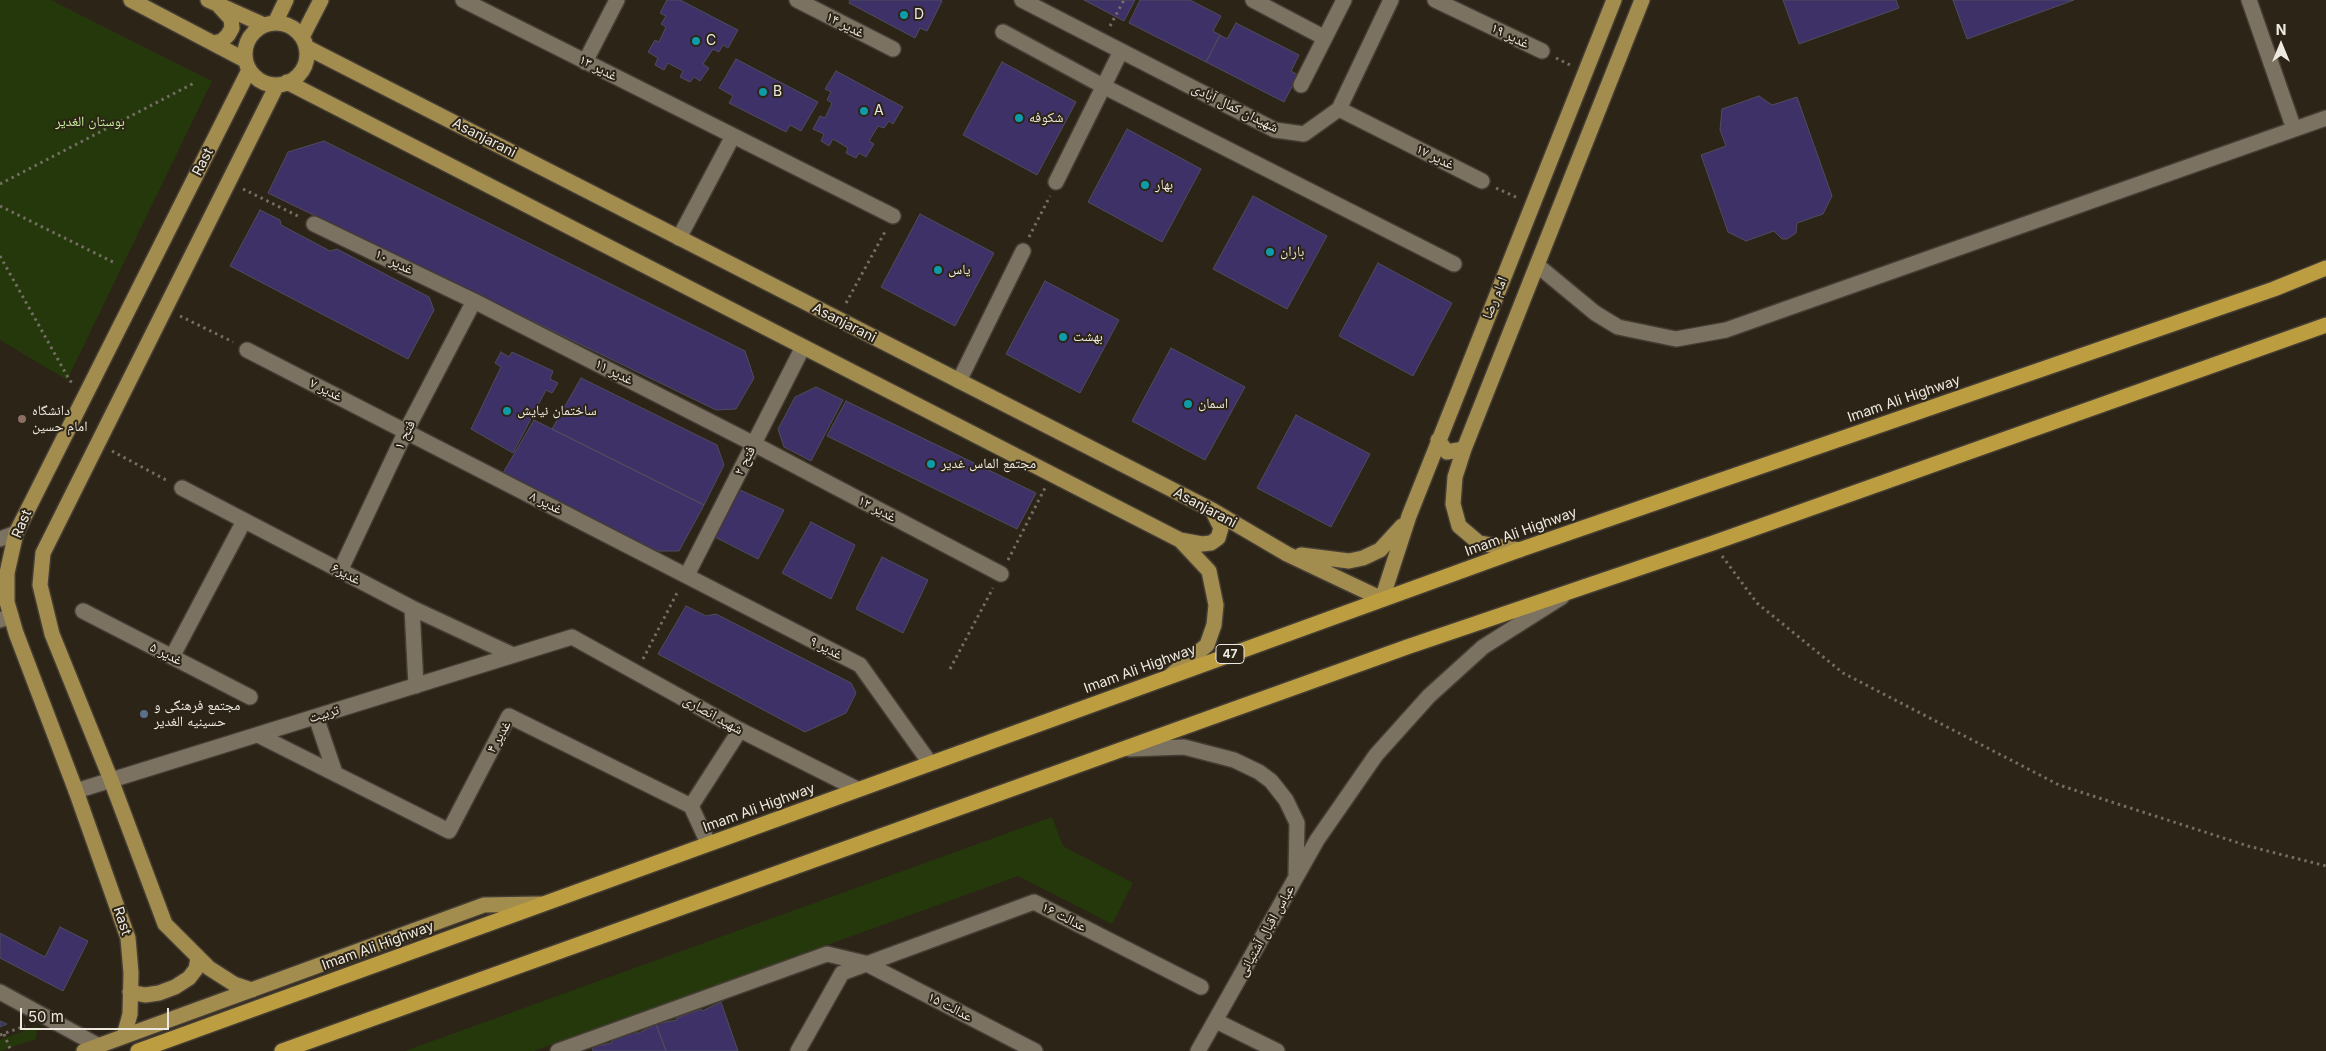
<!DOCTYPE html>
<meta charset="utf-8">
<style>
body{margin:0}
#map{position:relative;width:2326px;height:1051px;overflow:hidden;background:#2c2417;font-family:Inter,sans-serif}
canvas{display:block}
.north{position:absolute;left:2256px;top:20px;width:50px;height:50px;-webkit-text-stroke:4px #2c2417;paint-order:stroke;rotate:0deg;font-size:14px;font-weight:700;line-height:20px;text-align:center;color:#eee9e0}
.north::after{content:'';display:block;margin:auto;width:18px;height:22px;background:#eee9e0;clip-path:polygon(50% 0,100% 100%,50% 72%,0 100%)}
.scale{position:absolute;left:20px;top:1008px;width:149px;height:22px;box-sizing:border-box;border:2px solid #eee9e0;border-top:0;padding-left:6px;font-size:15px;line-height:18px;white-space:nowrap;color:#eee9e0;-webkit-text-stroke:4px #2c2417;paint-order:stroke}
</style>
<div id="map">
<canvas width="2326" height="1051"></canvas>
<div class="north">N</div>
<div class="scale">50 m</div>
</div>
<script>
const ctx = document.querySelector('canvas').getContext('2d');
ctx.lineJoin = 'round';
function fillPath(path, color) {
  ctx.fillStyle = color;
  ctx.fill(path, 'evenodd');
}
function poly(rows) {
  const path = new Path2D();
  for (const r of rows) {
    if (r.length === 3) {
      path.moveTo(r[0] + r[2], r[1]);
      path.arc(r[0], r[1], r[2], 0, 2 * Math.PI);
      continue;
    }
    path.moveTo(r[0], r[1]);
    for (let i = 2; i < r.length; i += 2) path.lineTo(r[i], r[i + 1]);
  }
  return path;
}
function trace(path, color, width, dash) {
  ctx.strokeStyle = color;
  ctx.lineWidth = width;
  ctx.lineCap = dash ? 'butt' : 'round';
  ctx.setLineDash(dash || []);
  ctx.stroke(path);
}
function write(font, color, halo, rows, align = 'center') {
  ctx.font = font + ' Inter,"Noto Naskh Arabic",sans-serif';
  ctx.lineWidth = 4;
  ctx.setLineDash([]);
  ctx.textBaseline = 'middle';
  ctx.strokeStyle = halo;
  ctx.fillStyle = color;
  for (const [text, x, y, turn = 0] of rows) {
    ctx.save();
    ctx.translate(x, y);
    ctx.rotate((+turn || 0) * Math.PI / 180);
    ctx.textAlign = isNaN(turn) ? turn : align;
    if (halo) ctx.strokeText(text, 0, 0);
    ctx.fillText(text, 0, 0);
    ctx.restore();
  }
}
const green = poly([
 [0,0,51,0,212,81,67,380,0,340],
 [1052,817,1063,846,1133,883,1112,924,1018,876,534,1051,405,1051],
 [37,1026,36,1039,0,1051,0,1040]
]);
const building = poly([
 [667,0,680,0,738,30,728,48,723,45,719,52,713,49,703,64,709,68,700,81,694,77,690,82,680,77,683,71,668,63,664,70,655,65,658,58,648,52,655,40,659,42,666,27,661,24,666,16,660,13,667,0],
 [850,0,941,0,942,1,927,31,920,28,915,38,849,3,850,0],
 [1084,0,1135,0,1124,21,1084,0],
 [1140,0,1190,0,1221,16,1213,31,1220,35,1206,62,1129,23,1140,0],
 [1783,0,1896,0,1899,8,1799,44,1783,0],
 [1953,0,2074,0,1967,39,1953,0],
 [1236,23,1299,55,1291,71,1298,75,1284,102,1206,62,1220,35,1227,39,1236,23],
 [736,59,818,102,801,131,790,125,786,132,729,103,733,96,719,88,736,59],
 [1002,62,1076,102,1037,175,963,135,1002,62],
 [836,71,903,107,893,124,889,121,884,128,878,126,869,141,874,144,866,157,859,153,856,158,846,153,848,148,833,139,829,146,821,141,824,134,813,129,820,116,825,118,832,103,827,100,831,92,825,89,836,71],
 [1759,96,1772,105,1797,97,1832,196,1823,214,1797,223,1796,233,1787,239,1782,239,1774,231,1746,241,1728,232,1701,155,1726,146,1720,130,1722,109,1759,96],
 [1127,129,1201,169,1162,242,1088,202,1127,129],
 [324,141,745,351,754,378,736,409,716,410,268,193,288,152,324,141],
 [1253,196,1327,236,1287,309,1213,269,1253,196],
 [260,210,280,220,281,225,330,251,337,249,429,297,434,310,408,359,230,266,260,210],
 [920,214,994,253,955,326,881,287,920,214],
 [1378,263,1452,303,1413,376,1339,336,1378,263],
 [1045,281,1119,320,1080,393,1006,354,1045,281],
 [1171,348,1245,387,1205,460,1132,421,1171,348],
 [501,352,509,357,512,352,553,371,550,379,558,383,552,393,546,390,513,453,471,429,501,367,495,363,501,352],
 [581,378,717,445,724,465,704,505,552,429,581,378],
 [816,387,843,400,811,461,784,447,778,429,795,397,816,387],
 [846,401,1036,493,1017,529,827,436,846,401],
 [1296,415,1370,454,1331,527,1257,488,1296,415],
 [534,420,704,505,679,551,654,551,503,473,534,420],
 [738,489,784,510,758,559,713,536,738,489],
 [811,522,855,545,831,599,782,573,811,522],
 [882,557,928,580,903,633,856,609,882,557],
 [686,606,706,616,716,614,851,683,856,693,846,713,805,732,658,654,686,606],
 [60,927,88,941,63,991,0,958,0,933,45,957,60,927],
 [721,1002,738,1051,666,1051,656,1024,677,1020,676,1018,701,1009,702,1011,721,1002],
 [0,1021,7,1024,0,1027,0,1021],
 [656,1024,666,1051,593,1051,592,1047,612,1043,611,1041,637,1031,637,1034,656,1024]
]);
const path = poly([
 [1110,26,1124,0],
 [1556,58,1570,65],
 [0,184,196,82],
 [1496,188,1518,198],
 [243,189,300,217],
 [0,206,115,263],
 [1029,237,1050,196],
 [0,256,70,381,74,383],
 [846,303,886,230],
 [180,316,233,342],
 [112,451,168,481],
 [1722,556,1757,603,1843,673,2059,785,2248,846,2326,866],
 [1008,560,1045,488],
 [643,659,678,591],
 [950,669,993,588],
 [4,1034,11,1051],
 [0,1035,25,1026]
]);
const minor = poly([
 [463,0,893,216],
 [797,0,893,49],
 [1022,0,1275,130,1304,134,1339,109,1391,0],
 [1253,0,1325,38],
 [1435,0,1542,51],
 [2249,0,2294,129],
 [1003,32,1103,86,1454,264],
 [585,62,617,0],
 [1301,85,1344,0],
 [1339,109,1482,181],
 [1056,182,1121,51],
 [314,224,474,301,754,444,1001,574],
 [679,238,733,136],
 [1537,265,1595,313,1618,327,1676,339,1726,330,2326,118],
 [247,350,860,665,930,763],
 [959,381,1023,251],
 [182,488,412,608,513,655],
 [0,539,16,533],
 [340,571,406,431,474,301],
 [687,575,803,347],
 [412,608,416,686],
 [83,611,250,697],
 [0,620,11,616],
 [172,657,244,521],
 [316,717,335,773],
 [258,735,449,831,509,716,691,806,708,843],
 [1129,749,1184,747,1234,760,1259,772,1271,781,1286,800,1297,823,1296,874],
 [76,791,572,637,740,730,857,789],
 [691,806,740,730],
 [0,992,99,1046],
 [1216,1021,1277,1051],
 [558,1051,827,954,865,963,1035,1051],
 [798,1051,842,973,1034,902,1201,987],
 [1198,1051,1317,840,1376,755,1429,696,1483,647,1562,597]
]);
const major = poly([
 [131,0,245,60],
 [208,0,264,25],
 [275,23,286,0],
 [276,54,31],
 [302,37,321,0],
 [214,43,222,41,228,35,232,28,231,19,220,7],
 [306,47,1212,510,1287,554,1382,599,1409,516,1614,0],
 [287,82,1180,540,1209,571,1216,605,1214,625,1207,645,1171,675],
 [1438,440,1447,452,1464,449],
 [1180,540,1202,544,1211,543,1218,538,1221,528,1212,510],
 [1519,550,1479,543,1459,526,1453,504,1455,477,1464,449,1642,0],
 [1301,555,1349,561,1363,558,1380,550,1402,526],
 [252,990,234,984,209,968,165,924,111,780,52,634,40,585,43,553,277,85],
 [130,992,145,995,159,993,175,987,189,978,196,969,198,958],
 [124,1036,130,1014,131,973,128,938,76,791,16,633,7,602,7,573,16,533,249,70],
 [84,1051,484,905,540,904]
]);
const highway = poly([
 [138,1051,1519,550,2274,289,2326,268],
 [282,1051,1407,647,1713,543,2326,325]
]);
const markers = [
 [904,15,5,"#0f9aa8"],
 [696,41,5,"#0f9aa8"],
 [763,92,5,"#0f9aa8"],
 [864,111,5,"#0f9aa8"],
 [1019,118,5,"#0f9aa8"],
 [1145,185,5,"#0f9aa8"],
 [1270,252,5,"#0f9aa8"],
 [938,270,5,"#0f9aa8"],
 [1063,337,5,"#0f9aa8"],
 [1188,404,5,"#0f9aa8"],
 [507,411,5,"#0f9aa8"],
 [22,419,5,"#8d6e63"],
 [931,464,5,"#0f9aa8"],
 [144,714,5,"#5c6f8a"]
];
const shields = [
 [1230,654,28]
];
const shieldNames = [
 ["47",1230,654]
];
const poiNames = [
 ["D",914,15],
 ["C",706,41],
 ["B",773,92],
 ["A",874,111],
 ["شکوفه",1029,118],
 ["بهار",1155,185],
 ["باران",1280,252],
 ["یاس",948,270],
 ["بهشت",1073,337],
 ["اسمان",1198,404],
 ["دانشگاه",32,411],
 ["امام حسین",32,427],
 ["ساختمان نیایش",517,411],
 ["مجتمع الماس غدیر",941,464],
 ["مجتمع فرهنگی و",154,706],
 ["حسینیه الغدیر",154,722]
];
const streetNames = [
 ["غدیر ۱۴",845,25,27],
 ["غدیر ۱۹",1510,36,26],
 ["غدیر ۱۳",598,68,27],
 ["شهیدان کمال آبادی",1235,108,26],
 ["Asanjarani",484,138,27],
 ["غدیر ۱۷",1435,157,26],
 ["Rast",203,162,-63],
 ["غدیر ۱۰",394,262,26],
 ["امام رضا",1495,298,-68],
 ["Asanjarani",844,323,27],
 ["غدیر ۱۱",614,372,27],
 ["غدیر ۷",326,390,27],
 ["Imam Ali Highway",1904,399,-19],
 ["فتح ۱",405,435,-64],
 ["فتح ۲",745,461,-63],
 ["غدیر ۸",546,503,27],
 ["Asanjarani",1205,508,28],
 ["غدیر ۱۲",877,509,28],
 ["Rast",22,524,-67],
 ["Imam Ali Highway",1521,532,-20],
 ["غدیر۶",346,574,28],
 ["غدیر ۹",826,648,28],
 ["غدیر ۵",166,654,27],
 ["Imam Ali Highway",1140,669,-20],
 ["تربیت",324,714,-17],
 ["شهید انصاری",713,715,29],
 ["غدیر ۴",499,737,-60],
 ["Imam Ali Highway",759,808,-20],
 ["عدالت ۱۶",1064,917,27],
 ["Rast",122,921,72],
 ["عباس اقبال آشتیانی",1266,931,-61],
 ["Imam Ali Highway",378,946,-20],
 ["عدالت ۱۵",950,1007,27]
];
const parkNames = [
 ["بوستان الغدیر",90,122]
];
fillPath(green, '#25380c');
fillPath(building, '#3d3167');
trace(building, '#4f4d5d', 1);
trace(minor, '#453d34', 18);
trace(major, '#453d34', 18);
trace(highway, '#453d34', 18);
trace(path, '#746d61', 3, [2.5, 4]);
trace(minor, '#7b7262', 15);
trace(major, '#a28c4e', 15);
trace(highway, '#bc9e40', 15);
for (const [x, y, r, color] of markers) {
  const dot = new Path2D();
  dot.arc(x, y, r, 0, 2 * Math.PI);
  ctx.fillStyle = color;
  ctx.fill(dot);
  trace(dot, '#2c2417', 2);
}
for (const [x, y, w] of shields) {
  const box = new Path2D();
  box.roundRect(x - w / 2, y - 9.5, w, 19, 4);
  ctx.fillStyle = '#2c2417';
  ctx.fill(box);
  trace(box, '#eee9e0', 1);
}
write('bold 12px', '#eee9e0', null, shieldNames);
write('14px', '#eee9e0', '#2c2417', poiNames, 'left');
write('14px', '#eee9e0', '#2c2417', streetNames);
write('14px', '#c8f39c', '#2c2417', parkNames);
</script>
